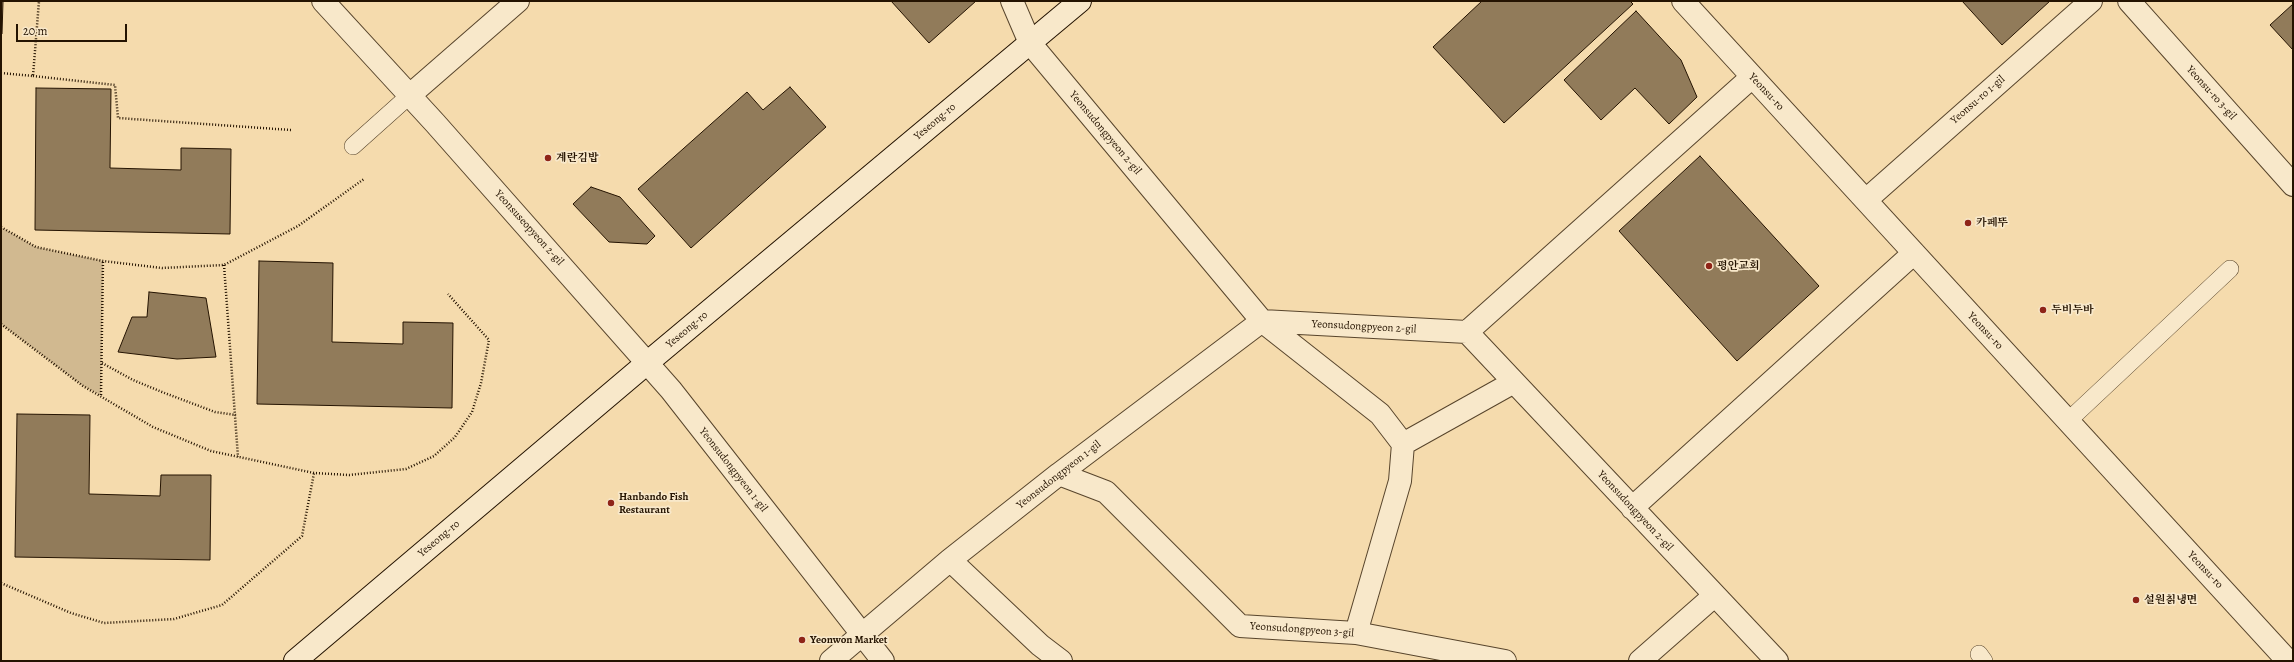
<!DOCTYPE html>
<meta charset="utf-8">
<style>
body{margin:0}
#map{position:relative;width:2294px;height:662px;overflow:hidden;background:#f5dbad;font-family:Alegreya,serif}
canvas{display:block}
.frame{position:absolute;inset:0;border:2px solid #241301;pointer-events:none}
.scale{position:absolute;left:16px;top:24px;width:111px;height:18px;box-sizing:border-box;border:2px solid #241301;border-top:0;padding-left:5px;font-size:12px;line-height:14px;white-space:nowrap;color:#241301;-webkit-text-stroke:3px #f8e8ca;paint-order:stroke}
</style>
<div id="map">
<canvas width="2294" height="662"></canvas>
<div class="frame"></div>
<div class="scale">20 m</div>
</div>
<script>
const ctx = document.querySelector('canvas').getContext('2d');
ctx.lineJoin = 'round';
function fillPath(path, color) {
  ctx.fillStyle = color;
  ctx.fill(path, 'evenodd');
}
function poly(rows) {
  const path = new Path2D();
  for (const r of rows) {
    path.moveTo(r[0], r[1]);
    for (let i = 2; i < r.length; i += 2) path.lineTo(r[i], r[i + 1]);
  }
  return path;
}
function trace(path, color, width, dash) {
  ctx.strokeStyle = color;
  ctx.lineWidth = width;
  ctx.lineCap = dash ? 'butt' : 'round';
  ctx.setLineDash(dash || []);
  ctx.stroke(path);
}
function write(font, color, halo, rows, align = 'center') {
  ctx.font = font + ' Alegreya,"Noto Serif KR",serif';
  ctx.lineWidth = 3.5;
  ctx.setLineDash([]);
  ctx.textBaseline = 'middle';
  ctx.strokeStyle = halo;
  ctx.fillStyle = color;
  for (const [text, x, y, turn = 0] of rows) {
    ctx.save();
    ctx.translate(x, y);
    ctx.rotate((+turn || 0) * Math.PI / 180);
    ctx.textAlign = isNaN(turn) ? turn : align;
    if (halo) ctx.strokeText(text, 0, 0);
    ctx.fillText(text, 0, 0);
    ctx.restore();
  }
}
const green = poly([
 [1,227,36,247,103,261,101,395,83,386,1,324]
]);
const building = poly([
 [1,1,3,1,2,34,1,34,1,1],
 [891,1,976,1,929,43,891,1],
 [1482,1,1630,1,1633,4,1504,123,1433,47,1482,1],
 [1962,1,2050,1,2002,45,1962,1],
 [2293,4,2293,50,2270,25,2293,4],
 [1636,11,1681,60,1697,97,1669,124,1635,88,1601,120,1564,80,1636,11],
 [790,87,826,127,691,248,638,189,747,92,763,110,790,87],
 [36,88,111,89,110,168,181,170,181,148,231,149,230,234,35,230,36,88],
 [1700,156,1819,286,1737,361,1619,231,1700,156],
 [591,187,620,197,655,236,647,244,609,242,573,204,591,187],
 [259,261,333,263,332,342,403,344,403,322,453,323,452,408,257,404,259,261],
 [149,292,206,298,216,357,177,359,118,352,132,317,147,317,149,292],
 [17,414,90,415,89,494,160,496,161,475,211,475,210,560,15,557,17,414]
]);
const path = poly([
 [1,73,33,76,39,1],
 [33,76,115,85,118,118,291,130],
 [1,227,36,247,103,261,162,268,224,265,298,226,364,179],
 [224,265,238,457],
 [1,324,83,386,153,427,211,451,314,473,349,475,406,469,434,456,455,437,472,412,481,383,489,340,448,294],
 [102,363,133,380,162,392,215,412,236,415],
 [101,395,103,261],
 [1,583,71,613,104,623,174,619,222,605,302,536,314,473]
]);
const lane = poly([
 [353,146,410,95],
 [2068,421,2230,269],
 [1979,654,1984,661]
]);
const street = poly([
 [323,1,435,123,671,390,883,661],
 [1012,1,1030,43,1262,321,1467,332,1777,661],
 [1683,1,2288,661],
 [2129,1,2293,185],
 [410,95,518,1],
 [1866,200,2091,1],
 [1467,332,1752,77],
 [1403,444,1514,382],
 [1059,474,1106,492,1240,626,1356,633,1505,661],
 [1632,508,1914,253],
 [950,560,1040,645,1061,661],
 [831,661,950,560,1059,474,1262,321,1380,414,1403,444,1400,481,1356,633],
 [1640,661,1714,596]
]);
const secondary = poly([
 [295,661,647,363,1080,1]
]);
const markers = [
 [548,158,4,"#8f2418"],
 [1968,223,4,"#8f2418"],
 [1709,266,4,"#8f2418"],
 [2043,310,4,"#8f2418"],
 [611,503,4,"#8f2418"],
 [2136,600,4,"#8f2418"],
 [802,640,4,"#8f2418"]
];
const streetNames = [
 ["Yeonsu-ro",1766,92,47],
 ["Yeonsu-ro 3-gil",2211,93,48],
 ["Yeonsu-ro 1-gil",1978,100,-41],
 ["Yeseong-ro",935,122,-40],
 ["Yeonsudongpyeon 2-gil",1105,133,50],
 ["Yeonsuseopyeon 2-gil",529,228,48],
 ["Yeonsudongpyeon 2-gil",1364,327,3],
 ["Yeseong-ro",687,330,-40],
 ["Yeonsu-ro",1985,331,47],
 ["Yeonsudongpyeon 1-gil",733,470,52],
 ["Yeonsudongpyeon 1-gil",1059,475,-38],
 ["Yeonsudongpyeon 2-gil",1635,511,47],
 ["Yeseong-ro",439,539,-40],
 ["Yeonsu-ro",2205,570,47],
 ["Yeonsudongpyeon 3-gil",1302,630,4]
];
const poiNames = [
 ["계란김밥",556,158],
 ["카페뚜",1976,223],
 ["평안교회",1717,266],
 ["두비두바",2051,310],
 ["Hanbando Fish",619,497],
 ["Restaurant",619,510],
 ["설원칡냉면",2144,600],
 ["Yeonwon Market",810,640]
];
fillPath(green, '#d1b990');
fillPath(building, '#917b5a');
trace(building, '#241301', 1);
trace(lane, '#58452c', 18);
trace(street, '#58452c', 24);
trace(secondary, '#241301', 24);
trace(path, '#241301', 2.5, [1, 2]);
trace(lane, '#f8e8ca', 17);
trace(street, '#f8e8ca', 22);
trace(secondary, '#f8e8ca', 22);
for (const [x, y, r, color] of markers) {
  const dot = new Path2D();
  dot.arc(x, y, r, 0, 2 * Math.PI);
  ctx.fillStyle = color;
  ctx.fill(dot);
  trace(dot, '#f8e8ca', 1.5);
}
write('11px', '#241301', '#f8e8ca', streetNames);
write('bold 11px', '#241301', '#f8e8ca', poiNames, 'left');
</script>
